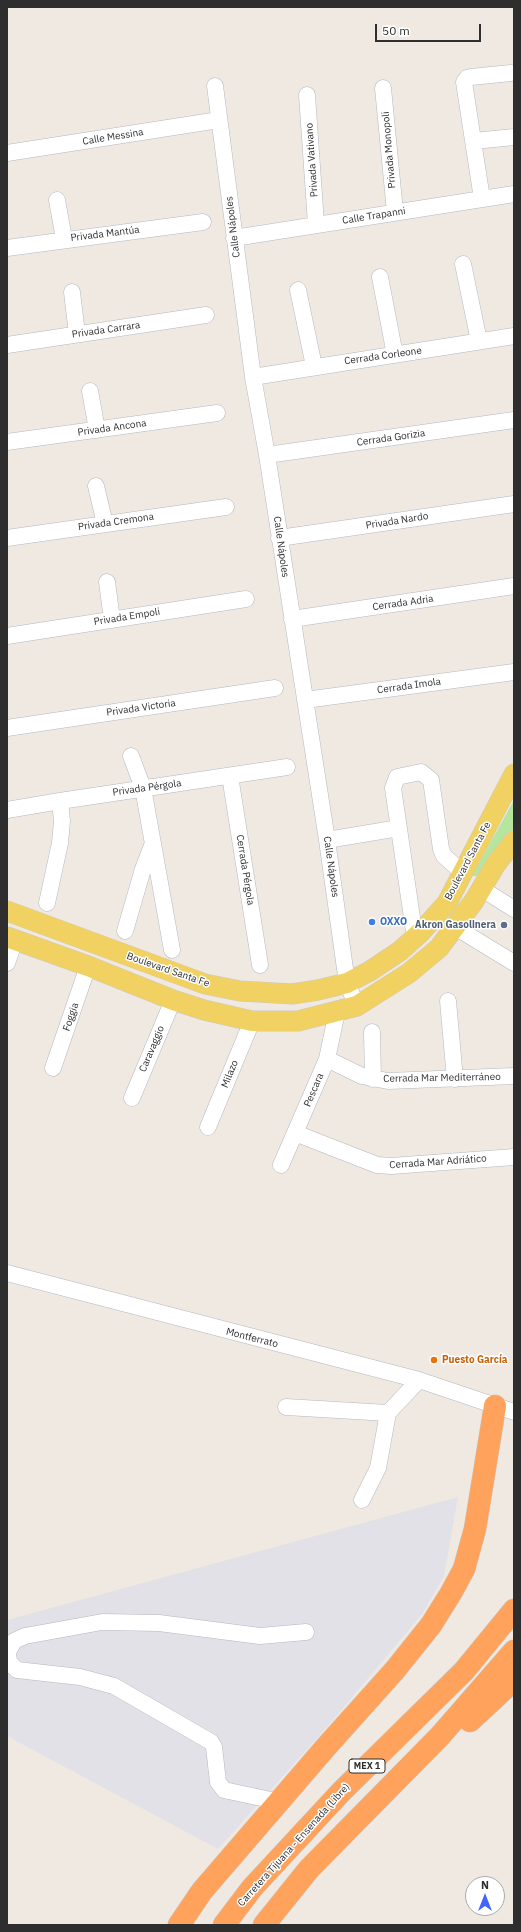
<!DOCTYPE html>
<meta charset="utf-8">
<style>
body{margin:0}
#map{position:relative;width:521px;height:1932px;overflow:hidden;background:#efe9e1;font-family:"IBM Plex Sans",sans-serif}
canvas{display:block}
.frame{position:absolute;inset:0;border:8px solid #2e2e2e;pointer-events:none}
.north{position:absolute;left:465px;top:1876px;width:40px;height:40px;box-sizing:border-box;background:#fff;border:1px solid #ababab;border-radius:50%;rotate:0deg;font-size:11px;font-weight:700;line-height:16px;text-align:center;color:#2e2e2e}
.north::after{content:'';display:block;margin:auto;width:14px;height:18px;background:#4264fb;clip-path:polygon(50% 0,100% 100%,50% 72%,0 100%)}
.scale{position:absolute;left:375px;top:24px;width:106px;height:18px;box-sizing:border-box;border:2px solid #2e2e2e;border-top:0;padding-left:5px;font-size:12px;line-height:14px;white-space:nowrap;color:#2e2e2e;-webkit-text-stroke:3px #fff;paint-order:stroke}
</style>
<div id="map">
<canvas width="521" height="1932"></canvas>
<div class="frame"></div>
<div class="north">N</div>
<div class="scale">50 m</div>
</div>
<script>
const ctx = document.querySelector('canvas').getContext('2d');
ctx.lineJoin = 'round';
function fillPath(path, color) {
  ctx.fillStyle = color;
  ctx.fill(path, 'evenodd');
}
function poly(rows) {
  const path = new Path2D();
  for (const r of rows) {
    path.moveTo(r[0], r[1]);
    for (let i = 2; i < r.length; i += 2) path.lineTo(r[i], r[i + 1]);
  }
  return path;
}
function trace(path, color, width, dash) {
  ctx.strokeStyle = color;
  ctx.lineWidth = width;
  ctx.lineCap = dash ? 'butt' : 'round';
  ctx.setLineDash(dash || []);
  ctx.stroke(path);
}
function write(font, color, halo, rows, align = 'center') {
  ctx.font = font + ' "IBM Plex Sans",sans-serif';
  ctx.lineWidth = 3;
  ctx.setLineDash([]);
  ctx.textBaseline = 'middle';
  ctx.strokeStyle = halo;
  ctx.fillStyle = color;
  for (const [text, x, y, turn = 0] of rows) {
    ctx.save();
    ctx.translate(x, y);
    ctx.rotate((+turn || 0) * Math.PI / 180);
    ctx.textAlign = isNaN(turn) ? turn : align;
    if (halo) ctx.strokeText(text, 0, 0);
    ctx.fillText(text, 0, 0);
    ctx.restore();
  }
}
const industrial = poly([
 [458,1497,444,1576,423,1613,328,1726,218,1849,7,1736,7,1620]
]);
const green = poly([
 [514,800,514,828,478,876,472,876]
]);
const minor = poly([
 [215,86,253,377,267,455,327,840,347,983,357,1006],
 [383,88,395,212],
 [307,95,316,224],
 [474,141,514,137],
 [7,153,219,120],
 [482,199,464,82,467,78,471,77,511,73],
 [57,200,64,239],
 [234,238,514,194],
 [7,248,203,222],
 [463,264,479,341],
 [380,277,395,355],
 [298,290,314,366],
 [72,292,77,334],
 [7,345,206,315],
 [253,377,514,336],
 [90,391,97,430],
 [7,442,217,413],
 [267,455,514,420],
 [96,486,105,524],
 [7,538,226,507],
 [279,538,514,504],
 [107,582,112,620],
 [292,619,514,586],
 [7,636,246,599],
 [305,700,514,672],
 [7,728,275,688],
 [131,756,143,788,172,950],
 [230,776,260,965],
 [7,810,60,801,287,767],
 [327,840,399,828],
 [482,889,514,909],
 [47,903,60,843,62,821,60,801],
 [455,927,514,963],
 [125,931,143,869,153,843],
 [415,938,393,788,397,777,421,772,431,780,441,849,444,856,463,873],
 [7,963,15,940],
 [448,1001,455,1079],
 [372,1032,373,1079],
 [327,1059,362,1076,388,1081,514,1076],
 [53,1068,88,966],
 [132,1098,173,1000],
 [208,1127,252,1021],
 [295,1133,377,1165,391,1166,514,1157],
 [281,1165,327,1059,337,1012],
 [7,1273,419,1380,514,1412],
 [286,1407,388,1413,419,1380],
 [362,1500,378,1468,388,1413],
 [280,1802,224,1790,218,1782,214,1747,211,1742,114,1686,80,1677,17,1670,9,1662,8,1652,14,1641,25,1636,102,1622,159,1623,260,1636,306,1632]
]);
const major = poly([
 [7,911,205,984,240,991,292,994,318,990,347,983,370,971,400,951,420,933,447,903,514,774],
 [7,937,88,966,173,1000,204,1010,252,1021,298,1021,357,1006,409,973,439,948,474,901,496,864,514,841]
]);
const highway = poly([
 [470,1721,514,1680],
 [179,1925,202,1891,326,1747,395,1670,431,1625,451,1593,464,1569,475,1529,495,1406],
 [224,1925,252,1888,341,1792,464,1671,514,1610],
 [264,1925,309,1869,440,1736,514,1651]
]);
const markers = [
 [372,922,4,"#3f7fe0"],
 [504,925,4,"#5c6f8a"],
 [434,1360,4,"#e8710a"]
];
const shields = [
 [367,1766,36]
];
const shieldNames = [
 ["MEX 1",367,1766]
];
const streetNames = [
 ["Calle Messina",113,137,-9],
 ["Privada Monopoli",389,150,-95],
 ["Privada Vativano",312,160,-94],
 ["Calle Trapanni",374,216,-9],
 ["Calle Nápoles",233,227,-97],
 ["Privada Mantúa",105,234,-7],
 ["Privada Carrara",106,330,-8],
 ["Cerrada Corleone",383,356,-8],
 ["Privada Ancona",112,428,-8],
 ["Cerrada Gorizia",391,438,-8],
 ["Privada Nardo",397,521,-9],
 ["Privada Cremona",116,522,-8],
 ["Calle Nápoles",281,547,82],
 ["Cerrada Adria",403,603,-8],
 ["Privada Empoli",127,617,-9],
 ["Cerrada Imola",409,686,-8],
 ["Privada Victoria",141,708,-8],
 ["Privada Pérgola",147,788,-8],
 ["Boulevard Santa Fe",468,861,-62],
 ["Calle Nápoles",331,867,82],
 ["Cerrada Pérgola",245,870,81],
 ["Boulevard Santa Fe",168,970,19],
 ["Foggia",71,1017,-71],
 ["Caravaggio",152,1049,-67],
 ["Milazo",230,1074,-68],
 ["Cerrada Mar Mediterráneo",442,1078,-1],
 ["Pescara",314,1090,-67],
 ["Cerrada Mar Adriático",438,1162,-4],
 ["Montferrato",252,1338,14],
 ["Carretera Tijuana - Ensenada (Libre)",294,1845,-48]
];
const shopNames = [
 ["OXXO",380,922]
];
const serviceNames = [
 ["Akron Gasolinera",496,925]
];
const foodNames = [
 ["Puesto García",442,1360]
];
fillPath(industrial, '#e3e1e8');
fillPath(green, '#b6e59e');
trace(minor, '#b4b7c1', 17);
trace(major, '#c9c9c9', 21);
trace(highway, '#c9c9c9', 23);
trace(minor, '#fff', 16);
trace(major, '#f2d163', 20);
trace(highway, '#ffa35c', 22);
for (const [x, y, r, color] of markers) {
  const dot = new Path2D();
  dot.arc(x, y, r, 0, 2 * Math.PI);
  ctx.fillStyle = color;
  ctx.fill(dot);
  trace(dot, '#fff', 1.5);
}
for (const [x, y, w] of shields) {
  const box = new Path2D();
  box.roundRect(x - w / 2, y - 7, w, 14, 3);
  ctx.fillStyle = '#fff';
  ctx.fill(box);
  trace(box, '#2e2e2e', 1);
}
write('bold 9px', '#2e2e2e', null, shieldNames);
write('10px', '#2e2e2e', '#fff', streetNames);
write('bold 10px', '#366cbe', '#fff', shopNames, 'left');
write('bold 10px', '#4e5e75', '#fff', serviceNames, 'right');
write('bold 10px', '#c56008', '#fff', foodNames, 'left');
</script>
